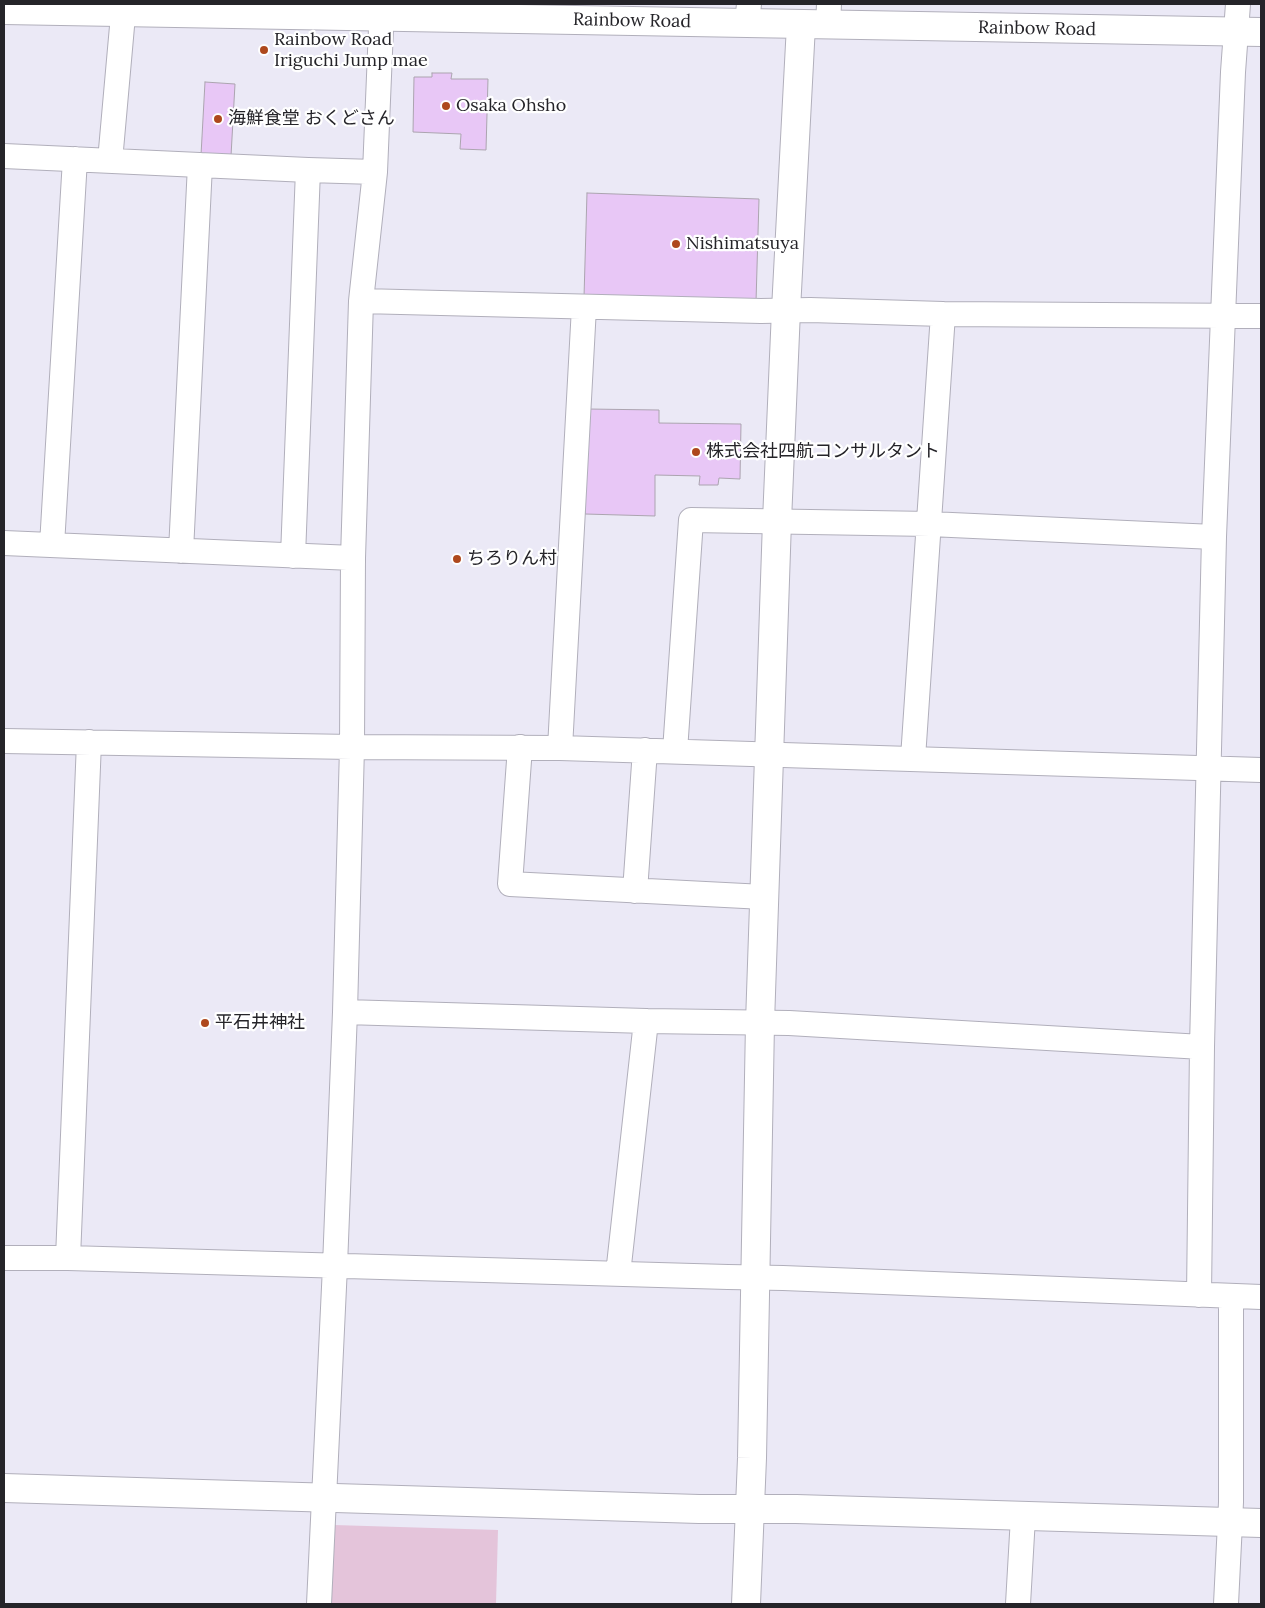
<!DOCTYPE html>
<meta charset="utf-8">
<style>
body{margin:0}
#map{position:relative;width:1265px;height:1608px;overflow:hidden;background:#ebe9f6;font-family:Lora,serif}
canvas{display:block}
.frame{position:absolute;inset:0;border:5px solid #252429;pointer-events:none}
</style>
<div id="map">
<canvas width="1265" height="1608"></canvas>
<div class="frame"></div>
</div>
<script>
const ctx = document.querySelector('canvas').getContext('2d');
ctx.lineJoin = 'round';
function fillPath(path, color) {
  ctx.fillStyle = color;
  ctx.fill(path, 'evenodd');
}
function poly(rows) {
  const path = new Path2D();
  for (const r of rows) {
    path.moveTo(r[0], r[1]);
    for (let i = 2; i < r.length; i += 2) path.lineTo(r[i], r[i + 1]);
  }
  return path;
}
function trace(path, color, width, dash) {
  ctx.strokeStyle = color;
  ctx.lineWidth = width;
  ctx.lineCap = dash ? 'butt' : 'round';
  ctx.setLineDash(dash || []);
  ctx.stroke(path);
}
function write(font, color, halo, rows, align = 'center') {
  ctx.font = font + ' Lora,"Noto Sans JP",serif';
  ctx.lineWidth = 4.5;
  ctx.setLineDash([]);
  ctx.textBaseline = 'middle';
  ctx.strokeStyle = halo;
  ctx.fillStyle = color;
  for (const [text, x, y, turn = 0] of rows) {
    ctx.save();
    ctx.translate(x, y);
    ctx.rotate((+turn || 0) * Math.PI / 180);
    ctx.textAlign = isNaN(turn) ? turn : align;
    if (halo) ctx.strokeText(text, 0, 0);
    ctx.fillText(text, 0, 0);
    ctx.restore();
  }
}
const green = poly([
 [334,1525,498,1530,496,1604,331,1604]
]);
const building = poly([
 [432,73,452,73,451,79,488,79,486,150,460,149,461,134,413,132,414,77,432,77,432,73],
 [205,82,235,84,231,156,201,155,205,82],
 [587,193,759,199,756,302,584,297,587,193],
 [587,409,659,410,659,423,741,424,740,479,719,478,718,485,699,485,700,476,655,475,655,516,585,514,587,409]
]);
const street = poly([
 [747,23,749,4],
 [828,26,829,4],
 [4,156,308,170,375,172],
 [110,161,124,4],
 [361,301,761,311,810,310,943,314,1261,316],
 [4,543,353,558],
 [52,545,75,159],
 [181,551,200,165],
 [293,556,308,170],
 [4,741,352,747,560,748,1261,770],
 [520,747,510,884,764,897],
 [560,748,584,307],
 [675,751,691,520,930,524,1214,537],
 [913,758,943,314],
 [635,891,645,750],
 [345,1012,646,1021,789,1023,1202,1047],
 [4,1258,68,1258,728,1277,783,1278,1261,1297],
 [68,1258,89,742],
 [618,1274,646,1021],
 [1199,1295,1202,1047,1214,537,1233,72,1238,4],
 [319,1604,335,1266,345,1012,352,747,353,558,361,301,375,172,382,4],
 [1018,1604,1023,1517],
 [1226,1604,1231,1502,1231,1297]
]);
const secondary = poly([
 [4,10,1261,32],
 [4,1488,699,1509,796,1509,1261,1523],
 [746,1604,752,1458,760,1023,777,521,786,310,801,25]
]);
const markers = [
 [264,50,5,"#ae481d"],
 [446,106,5,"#ae481d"],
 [218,119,5,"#ae481d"],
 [676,244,5,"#ae481d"],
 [696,452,5,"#ae481d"],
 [457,559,5,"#ae481d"],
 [205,1023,5,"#ae481d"]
];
const streetNames = [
 ["Rainbow Road",632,21,1],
 ["Rainbow Road",1037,29,1]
];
const poiNames = [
 ["Rainbow Road",274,40],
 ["Iriguchi Jump mae",274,61],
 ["Osaka Ohsho",456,106],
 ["海鮮食堂 おくどさん",228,119],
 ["Nishimatsuya",686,244],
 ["株式会社四航コンサルタント",706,452],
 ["ちろりん村",467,559],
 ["平石井神社",215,1023]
];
fillPath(green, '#e4c4da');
fillPath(building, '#e8c7f6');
trace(building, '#aba4af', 1);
trace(street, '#b1afbb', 26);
trace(secondary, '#b1afbb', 30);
trace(street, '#fff', 24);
trace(secondary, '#fff', 28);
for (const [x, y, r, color] of markers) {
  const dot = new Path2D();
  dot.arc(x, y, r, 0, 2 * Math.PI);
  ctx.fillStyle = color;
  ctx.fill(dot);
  trace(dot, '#fff', 2);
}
write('18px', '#252429', '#fff', streetNames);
write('18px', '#252429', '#fff', poiNames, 'left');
</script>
